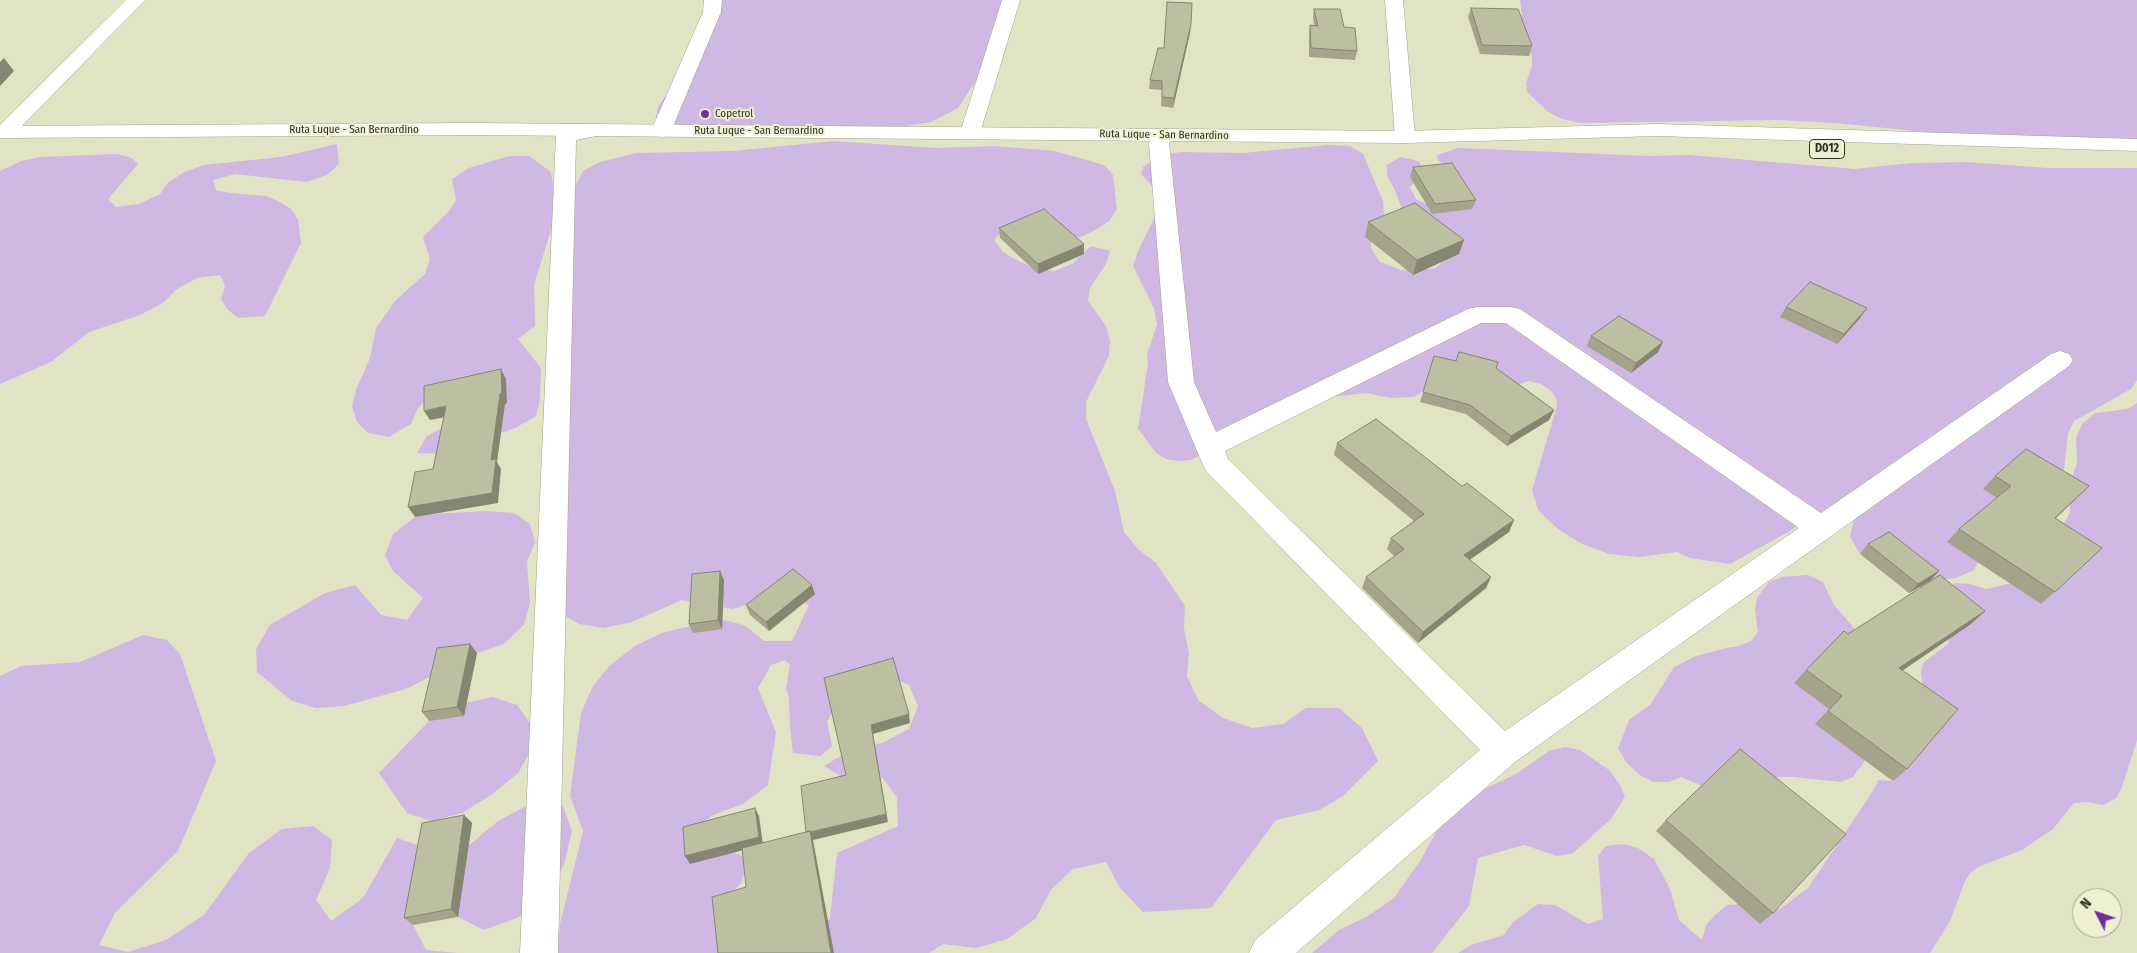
<!DOCTYPE html>
<style>
body{margin:0}
#map{position:relative;width:2137px;height:953px;overflow:hidden;background:#e1e3c5;font-family:"Fira Sans Condensed",sans-serif}
canvas{display:block}
.north{position:absolute;left:2072px;top:888px;width:50px;height:50px;box-sizing:border-box;background:#eef0d2;border:1px solid #a2a48d;border-radius:50%;rotate:311deg;font-size:14px;font-weight:700;line-height:20px;text-align:center;color:#303125}
.north::after{content:'';display:block;margin:auto;width:18px;height:22px;background:#742da1;clip-path:polygon(50% 0,100% 100%,50% 72%,0 100%)}
</style>
<div id="map">
<canvas width="2137" height="953"></canvas>
<div class="north">N</div>
</div>
<script>
const ctx = document.querySelector('canvas').getContext('2d');
ctx.lineJoin = 'round';
function fillPath(path, color) {
  ctx.fillStyle = color;
  ctx.fill(path, 'evenodd');
}
function poly(rows) {
  const path = new Path2D();
  for (const r of rows) {
    path.moveTo(r[0], r[1]);
    for (let i = 2; i < r.length; i += 2) path.lineTo(r[i], r[i + 1]);
  }
  return path;
}
function trace(path, color, width, dash) {
  ctx.strokeStyle = color;
  ctx.lineWidth = width;
  ctx.lineCap = dash ? 'butt' : 'round';
  ctx.setLineDash(dash || []);
  ctx.stroke(path);
}
function write(font, color, halo, rows, align = 'center') {
  ctx.font = font + ' "Fira Sans Condensed",sans-serif';
  ctx.lineWidth = 4;
  ctx.setLineDash([]);
  ctx.textBaseline = 'middle';
  ctx.strokeStyle = halo;
  ctx.fillStyle = color;
  for (const [text, x, y, turn = 0] of rows) {
    ctx.save();
    ctx.translate(x, y);
    ctx.rotate((+turn || 0) * Math.PI / 180);
    ctx.textAlign = isNaN(turn) ? turn : align;
    if (halo) ctx.strokeText(text, 0, 0);
    ctx.fillText(text, 0, 0);
    ctx.restore();
  }
}
const green = poly([
 [718,0,1005,0,981,73,958,108,931,122,861,133,703,127,669,123,656,118,658,107,664,98,699,56],
 [1520,0,2137,0,2137,142,1994,139,1836,123,1778,120,1580,123,1562,119,1547,111,1527,92,1526,83,1532,66,1532,57,1524,31],
 [833,141,937,148,995,146,1055,151,1104,165,1113,175,1117,209,1109,221,1097,229,1081,237,1004,229,994,240,1003,252,1018,261,1035,268,1054,271,1072,264,1091,246,1110,251,1106,264,1090,288,1088,301,1106,326,1110,341,1109,356,1086,402,1086,419,1115,491,1124,532,1138,549,1156,563,1185,606,1184,628,1189,653,1187,676,1198,700,1223,718,1252,728,1283,724,1306,708,1339,708,1362,728,1378,761,1343,796,1319,810,1276,820,1211,908,1143,912,1120,888,1106,862,1073,869,1051,890,1036,918,1007,939,976,948,943,944,929,953,805,953,806,945,830,918,837,853,898,826,897,797,881,776,847,780,824,766,852,749,882,743,909,729,918,706,909,685,885,674,839,699,827,722,832,746,821,756,793,753,790,728,789,698,786,688,790,665,785,660,771,665,758,688,776,732,768,785,743,804,713,815,688,835,721,846,748,859,741,883,718,907,727,953,557,953,560,924,583,831,570,796,581,713,592,688,609,666,635,646,662,633,719,619,744,625,764,641,792,641,809,605,786,596,758,601,732,609,682,600,632,622,604,628,579,624,560,613,571,194,583,171,600,162,637,153,733,151],
 [337,144,339,164,327,175,307,182,235,174,213,180,216,190,230,193,266,196,280,202,291,209,298,219,301,243,265,316,238,318,227,309,221,299,225,285,220,275,197,278,177,289,163,303,140,315,89,332,51,362,0,384,0,171,21,161,41,157,116,154,130,157,138,164,108,199,116,207,139,204,160,194,168,183,184,172,204,165,281,157],
 [1328,145,1350,146,1363,154,1383,201,1384,214,1371,235,1371,248,1380,262,1401,270,1413,271,1436,268,1447,258,1403,212,1394,188,1387,176,1387,165,1400,157,1411,159,1419,162,1423,168,1422,173,1410,187,1416,199,1433,207,1448,170,1438,160,1437,155,1458,148,1649,156,1689,155,1855,169,1912,163,1967,162,2047,168,2137,168,2137,380,2131,389,2074,421,2068,433,2063,479,2016,489,1984,516,1972,517,1986,546,1974,570,1956,578,1930,581,1860,554,1850,537,1854,519,1834,506,1805,519,1790,531,1730,564,1690,558,1677,552,1639,557,1609,554,1582,544,1558,529,1538,510,1532,490,1557,406,1556,398,1550,390,1541,384,1529,381,1519,384,1444,377,1414,397,1391,398,1366,393,1322,398,1281,415,1191,460,1178,461,1166,459,1156,453,1138,429,1148,363,1147,355,1157,324,1154,308,1133,266,1138,251,1160,207,1159,194,1141,174,1143,167,1161,155,1181,152,1243,153],
 [509,156,529,156,551,172,555,205,555,217,534,285,535,326,518,339,541,368,540,399,536,416,515,428,441,454,417,453,427,436,473,412,488,380,469,375,444,381,418,408,411,424,389,437,368,433,357,422,352,406,356,390,370,358,376,328,396,300,425,274,430,259,423,237,448,212,456,201,452,179,469,168],
 [2137,403,2137,740,2121,790,2116,798,2103,805,2088,802,2074,803,2053,829,2022,850,1980,866,1970,873,1964,883,1950,921,1930,953,1458,953,1471,945,1504,935,1512,923,1538,904,1555,905,1588,924,1603,919,1598,856,1606,846,1622,844,1638,848,1654,859,1670,889,1679,920,1702,940,1706,925,1715,915,1727,905,1743,904,1780,909,1808,888,1873,791,1878,780,1893,781,1925,698,1921,673,1923,663,1949,643,1943,620,1947,589,1955,583,1970,584,1986,589,2029,579,2049,542,2066,520,2070,512,2069,486,2077,463,2076,438,2082,424,2095,413,2128,409],
 [486,511,514,513,530,524,535,542,527,562,530,603,524,625,504,644,477,653,406,689,344,706,316,708,292,701,257,672,256,649,270,625,325,593,355,585,381,615,407,620,423,598,393,571,385,555,393,534,415,517,431,514],
 [1808,575,1823,582,1834,605,1854,628,1858,639,1843,723,1867,758,1853,777,1841,782,1794,777,1780,777,1714,791,1681,777,1669,782,1653,782,1640,775,1627,763,1618,749,1629,720,1650,705,1674,667,1696,656,1726,648,1739,646,1751,641,1758,632,1755,609,1757,598,1769,582,1781,577],
 [143,635,167,640,180,654,216,761,178,851,115,913,99,945,128,952,166,940,204,915,249,853,282,829,313,826,332,840,330,868,316,900,331,921,363,898,397,838,423,847,411,908,413,925,426,950,457,953,0,953,0,676,21,666,80,662],
 [493,697,517,705,530,723,533,747,518,773,491,795,462,813,432,821,407,813,379,773,429,721,460,704],
 [1565,747,1580,750,1609,770,1619,783,1625,797,1611,819,1573,853,1557,856,1524,845,1478,858,1469,906,1432,953,1312,953,1339,930,1368,916,1394,898,1420,861,1448,811,1474,794,1516,774,1549,751],
 [530,804,563,806,572,831,564,864,548,895,517,918,484,930,458,917,447,893,468,846,498,821]
]);
const minor = poly([
 [126,0,145,0,12,136,0,137,0,125,126,0],
 [704,0,722,0,721,12,671,131,668,135,661,137,654,135,651,131,703,12,704,0],
 [1002,0,1020,0,980,133,977,137,970,139,963,137,960,133,1002,0],
 [1385,0,1403,0,1415,137,1412,141,1405,143,1398,141,1395,137,1385,0],
 [599,124,606,126,609,130,606,134,576,140,558,953,520,953,556,136,559,132,599,124],
 [1165,129,1172,131,1175,135,1169,143,1194,382,1216,432,1468,309,1477,307,1511,307,1520,309,1821,513,2051,354,2060,351,2069,354,2073,360,2069,366,1515,762,1296,953,1249,953,1255,940,1480,750,1207,472,1203,465,1168,382,1149,143,1158,131,1165,129],
 [1481,323,1506,323,1799,528,1505,731,1228,459,1225,451,1481,323]
]);
const primary = poly([
 [473,123,1405,131,1658,124,2137,139,2137,151,1658,136,1405,143,473,135,0,138,0,126,473,123]
]);
const wall = poly([
 [1471,8,1532,46,1529,56,1480,54,1468,17],
 [1314,9,1344,27,1357,51,1355,60,1309,57,1309,34,1310,25,1314,25,1313,17],
 [1191,24,1190,33,1173,108,1161,106,1162,90,1149,89,1150,80,1164,48],
 [1413,167,1476,200,1472,209,1432,214,1410,177],
 [1368,222,1459,254,1413,275,1365,237],
 [999,228,1084,254,1038,274,1000,238],
 [1786,307,1860,318,1837,344,1780,317],
 [1591,336,1663,342,1658,352,1631,373,1587,346],
 [1459,352,1496,368,1554,410,1549,420,1507,446,1466,414,1420,402,1434,356,1456,361],
 [1337,443,1462,486,1514,520,1509,532,1470,560,1491,577,1486,588,1418,643,1362,588,1366,577,1394,556,1387,549,1391,538,1414,521,1334,455],
 [1995,476,2076,499,2055,519,2102,548,2041,604,1947,542,1959,529,1997,498,1983,489],
 [1868,544,1939,571,1930,581,1909,593,1860,554],
 [724,580,722,629,693,633,689,624],
 [815,594,769,631,750,615,746,605],
 [1985,611,1971,624,1902,671,1907,769,1893,781,1815,724,1829,709,1794,683,1806,670],
 [470,644,477,653,464,716,429,721,422,712],
 [464,815,472,823,458,917,413,925,404,918],
 [1666,820,1773,913,1760,924,1656,831]
]);
const shadedWall = poly([
 [1191,24,1190,33,1173,108,1174,98],
 [4,58,14,71,0,86,0,62],
 [1464,240,1459,254,1413,275,1417,260],
 [1084,244,1084,254,1038,274,1038,264],
 [1867,308,1860,318,1837,344,1844,334],
 [1663,342,1658,352,1631,373,1636,363],
 [501,369,506,379,507,403,505,404,497,462,501,469,498,503,415,517,408,507,491,460],
 [446,406,451,416,430,420,424,411],
 [1554,410,1549,420,1507,446,1511,436],
 [1514,520,1509,532,1459,567,1464,555],
 [720,571,724,580,722,629,718,620],
 [1939,571,1930,581,1909,593,1918,584],
 [1491,577,1486,588,1418,643,1423,632],
 [812,585,815,594,769,631,766,622],
 [1985,611,1971,624,1885,682,1899,668],
 [470,644,477,653,464,716,457,707],
 [909,714,910,723,873,734,888,822,813,840,834,953,831,953,806,833,886,814,871,725],
 [755,808,759,816,763,845,690,864,685,856],
 [464,815,472,823,458,917,451,909]
]);
const building = poly([
 [1167,2,1192,3,1191,24,1174,98,1162,97,1162,81,1150,80,1158,48,1164,48,1167,2],
 [1471,8,1518,9,1532,46,1482,45,1471,8],
 [1314,9,1340,9,1344,27,1355,28,1357,51,1311,48,1310,25,1318,26,1314,9],
 [1452,163,1476,200,1435,204,1413,167,1452,163],
 [1415,203,1464,240,1417,260,1368,222,1415,203],
 [1044,209,1084,244,1038,264,999,228,1044,209],
 [1810,282,1867,308,1844,334,1786,307,1810,282],
 [1619,316,1663,342,1636,363,1591,336,1619,316],
 [1459,352,1498,362,1496,368,1554,410,1511,436,1470,405,1423,392,1434,356,1456,361,1459,352],
 [501,369,502,393,500,394,491,460,496,459,492,493,408,507,415,472,433,469,446,406,424,411,424,386,501,369],
 [1376,419,1462,486,1467,483,1514,520,1464,555,1491,577,1423,632,1366,577,1404,549,1391,538,1424,514,1337,443,1376,419],
 [2026,449,2089,486,2055,518,2102,548,2055,592,1959,529,2011,486,1995,476,2026,449],
 [1889,532,1939,571,1918,584,1868,544,1889,532],
 [793,569,812,585,766,622,746,605,793,569],
 [720,571,718,620,689,624,692,574,720,571],
 [1940,575,1985,611,1899,668,1958,709,1907,769,1828,711,1842,696,1806,670,1844,631,1848,634,1940,575],
 [470,644,457,707,422,712,437,648,470,644],
 [893,658,909,714,871,725,886,814,810,832,810,831,806,832,801,786,846,775,824,678,893,658],
 [1740,749,1846,834,1773,913,1666,820,1740,749],
 [755,808,759,837,685,856,683,827,755,808],
 [464,815,451,909,404,918,422,823,464,815],
 [810,831,831,953,718,953,712,897,746,887,742,848,810,831]
]);
const markers = [
 [705,114,5,"#742da1"]
];
const farPoinames = [
 ["Copetrol",715,114]
];
const farStreetnames = [
 ["Ruta Luque - San Bernardino",354,130],
 ["Ruta Luque - San Bernardino",759,131],
 ["Ruta Luque - San Bernardino",1164,135,1]
];
const shields = [
 [1827,149,35]
];
const shieldNames = [
 ["D012",1827,149]
];
fillPath(green, '#cfb8e4');
trace(minor, '#a3a488', 1);
trace(primary, '#a3a488', 1);
fillPath(minor, '#fff');
fillPath(primary, '#fff');
fillPath(wall, '#a3a48b');
fillPath(shadedWall, '#848671');
fillPath(building, '#bdbfa2');
trace(building, '#848671', 1);
for (const [x, y, r, color] of markers) {
  const dot = new Path2D();
  dot.arc(x, y, r, 0, 2 * Math.PI);
  ctx.fillStyle = color;
  ctx.fill(dot);
  trace(dot, '#eef0d2', 2);
}
write('11px', '#303125', '#eef0d2', farPoinames, 'left');
write('11px', '#303125', '#eef0d2', farStreetnames);
for (const [x, y, w] of shields) {
  const box = new Path2D();
  box.roundRect(x - w / 2, y - 9.5, w, 19, 4);
  ctx.fillStyle = '#eef0d2';
  ctx.fill(box);
  trace(box, '#303125', 1);
}
write('bold 12px', '#303125', null, shieldNames);
</script>
